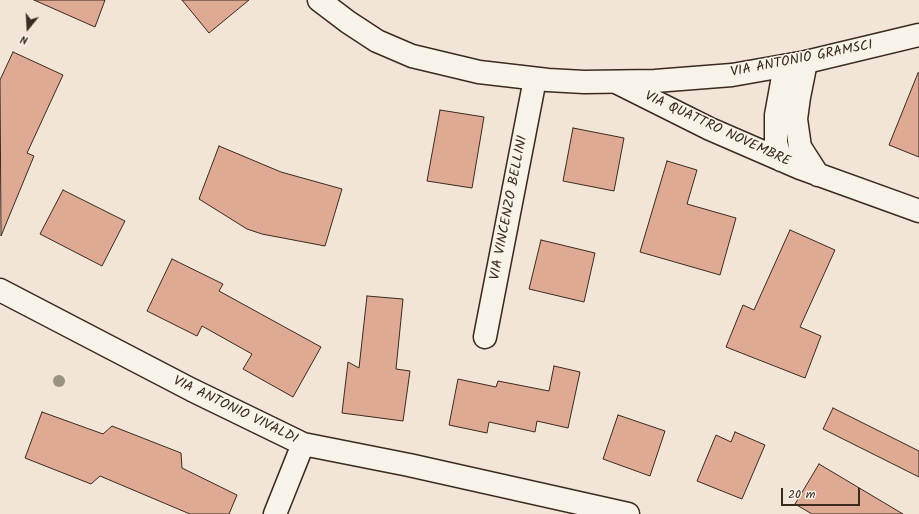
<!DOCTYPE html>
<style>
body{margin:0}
#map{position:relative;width:919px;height:514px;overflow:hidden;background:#f2e4d7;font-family:Kalam,sans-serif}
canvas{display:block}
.north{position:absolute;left:8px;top:8px;width:40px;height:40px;-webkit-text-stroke:3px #f7f3e8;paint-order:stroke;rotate:198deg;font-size:11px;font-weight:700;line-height:16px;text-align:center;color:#3b2a1e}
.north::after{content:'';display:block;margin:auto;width:14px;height:18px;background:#3b2a1e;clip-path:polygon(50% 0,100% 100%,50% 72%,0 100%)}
.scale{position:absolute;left:781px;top:488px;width:79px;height:18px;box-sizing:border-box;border:2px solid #3b2a1e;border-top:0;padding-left:5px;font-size:12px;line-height:14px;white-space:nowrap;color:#3b2a1e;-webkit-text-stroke:3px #f7f3e8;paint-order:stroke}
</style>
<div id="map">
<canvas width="919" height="514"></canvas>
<div class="north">N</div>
<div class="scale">20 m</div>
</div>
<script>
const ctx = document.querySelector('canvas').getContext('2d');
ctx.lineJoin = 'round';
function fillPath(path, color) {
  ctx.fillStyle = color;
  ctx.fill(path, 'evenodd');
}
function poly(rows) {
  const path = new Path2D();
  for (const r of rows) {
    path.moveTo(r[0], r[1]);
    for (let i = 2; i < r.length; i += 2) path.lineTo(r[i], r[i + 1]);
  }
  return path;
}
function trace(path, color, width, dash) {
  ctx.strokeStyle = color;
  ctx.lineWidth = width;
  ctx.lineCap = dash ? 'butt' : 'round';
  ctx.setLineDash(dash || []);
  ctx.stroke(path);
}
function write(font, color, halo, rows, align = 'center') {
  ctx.font = font + ' Kalam,sans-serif';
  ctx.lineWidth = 3;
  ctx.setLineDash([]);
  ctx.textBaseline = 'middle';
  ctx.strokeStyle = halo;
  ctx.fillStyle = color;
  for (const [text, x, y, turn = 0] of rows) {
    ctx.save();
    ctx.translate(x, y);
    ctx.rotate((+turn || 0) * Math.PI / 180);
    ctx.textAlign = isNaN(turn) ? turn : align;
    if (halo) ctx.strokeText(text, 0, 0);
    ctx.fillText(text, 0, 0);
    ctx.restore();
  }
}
const building = poly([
 [34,0,105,0,95,27,34,0],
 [182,0,249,0,209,33,182,0],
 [13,52,63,75,27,153,34,156,1,236,0,80,13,52],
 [918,73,919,73,919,157,889,145,918,73],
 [440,110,484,117,472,188,427,181,440,110],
 [573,128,624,138,614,191,563,181,573,128],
 [219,146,281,172,342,189,325,246,262,234,247,229,199,199,219,146],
 [667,161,697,170,687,204,736,218,720,275,640,252,667,161],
 [63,190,125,221,102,266,40,234,63,190],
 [790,230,835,250,800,327,821,336,805,378,726,347,743,305,754,310,790,230],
 [541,240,595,253,584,302,529,289,541,240],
 [172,259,223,284,219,291,321,347,293,397,243,369,252,354,202,326,197,336,147,311,172,259],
 [367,296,403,299,396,369,410,371,403,421,342,413,348,362,359,368,367,296],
 [554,366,580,372,568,428,537,421,535,432,489,422,487,433,449,425,458,379,496,387,498,381,549,391,554,366],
 [833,408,919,451,919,477,823,429,833,408],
 [42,412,103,434,112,426,181,453,182,468,237,495,229,514,190,514,100,476,91,484,25,458,42,412],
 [618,415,665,431,650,476,603,459,618,415],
 [735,432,765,445,742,499,697,481,716,435,731,442,735,432],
 [819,464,903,514,812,514,795,504,819,464]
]);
const minor = poly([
 [806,62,799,97,796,119,800,147,818,175],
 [616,82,710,129,800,168,919,211],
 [781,160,776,143,776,115,785,66],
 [0,290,192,390,303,444,409,465,628,514],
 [485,337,535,79],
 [275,514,303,444]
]);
const tertiary = poly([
 [319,0,348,22,377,41,412,56,479,72,548,80,584,82,655,81,732,75,806,62,919,35]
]);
const trees = [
 [59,381]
];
const streetNames = [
 ["VIA ANTONIO GRAMSCI",802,60,-11],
 ["VIA QUATTRO NOVEMBRE",717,130,25],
 ["VIA VINCENZO BELLINI",510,208,-79],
 ["VIA ANTONIO VIVALDI",235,411,26]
];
fillPath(building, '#dfaa94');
trace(building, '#3b2a1e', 1);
trace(minor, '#3b2a1e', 25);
trace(tertiary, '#3b2a1e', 25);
trace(minor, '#f7f3e8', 22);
trace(tertiary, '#f7f3e8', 22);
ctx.fillStyle = '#999382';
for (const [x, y] of trees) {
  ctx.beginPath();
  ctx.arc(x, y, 6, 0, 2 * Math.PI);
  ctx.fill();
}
write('14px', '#3b2a1e', '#f7f3e8', streetNames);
</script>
